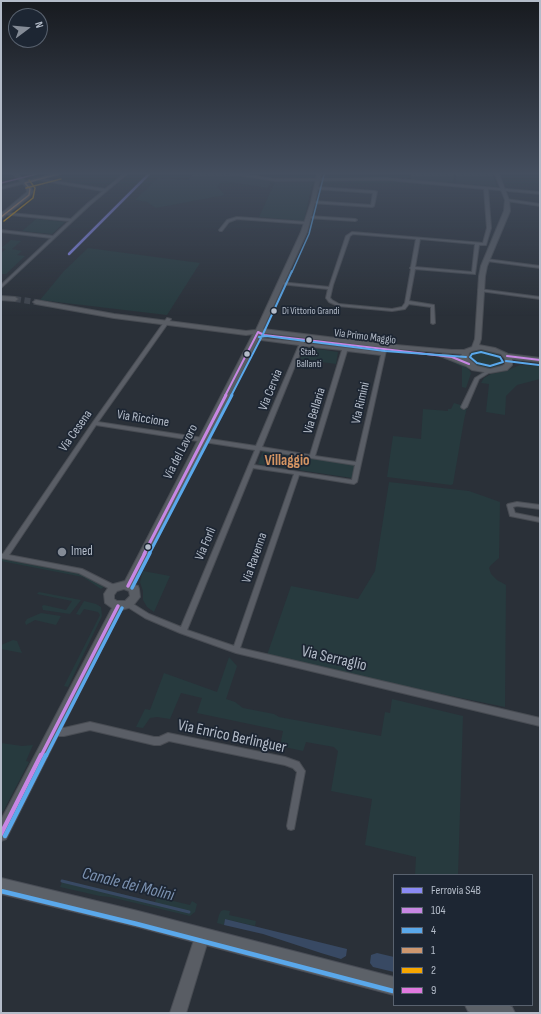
<!DOCTYPE html>
<meta charset="utf-8">
<style>
body{margin:0}
#map{position:relative;width:541px;height:1014px;overflow:hidden;background:#2a3038;font-family:"Sofia Sans Condensed",sans-serif}
canvas{display:block}
.frame{position:absolute;inset:0;border:2px solid #b4bcc9;pointer-events:none}
.legend{position:absolute;left:393px;top:874px;width:140px;height:132px;box-sizing:border-box;background:#1d2633;border:1px solid #59626f;margin:0;padding:5px 7px;list-style:none;font-size:12px;color:#b4bcc9}
.legend li{display:flex;align-items:center;gap:8px;height:20px}
.legend b{width:20px;border:1px solid #59626f}
.north{position:absolute;left:8px;top:8px;width:40px;height:40px;box-sizing:border-box;background:#1d2633;border:1px solid #59626f;border-radius:50%;rotate:74deg;font-size:11px;font-weight:700;line-height:16px;text-align:center;color:#b4bcc9}
.north::after{content:'';display:block;margin:auto;width:14px;height:18px;background:#848b96;clip-path:polygon(50% 0,100% 100%,50% 72%,0 100%)}
</style>
<div id="map">
<canvas width="541" height="1014"></canvas>
<div class="frame"></div>
<ul class="legend">
<li><b style="height:5px;background:#8a8af5"></b>Ferrovia S4B</li>
<li><b style="height:5px;background:#c787e3"></b>104</li>
<li><b style="height:5px;background:#5aa8eb"></b>4</li>
<li><b style="height:5px;background:#cd976f"></b>1</li>
<li><b style="height:5px;background:#f7a600"></b>2</li>
<li><b style="height:5px;background:#df79df"></b>9</li>
</ul>
<div class="north">N</div>
</div>
<script>
const ctx = document.querySelector('canvas').getContext('2d');
ctx.lineJoin = 'round';
function fillPath(path, color) {
  ctx.fillStyle = color;
  ctx.fill(path, 'evenodd');
}
function poly(rows) {
  const path = new Path2D();
  for (const r of rows) {
    path.moveTo(r[0], r[1]);
    for (let i = 2; i < r.length; i += 2) path.lineTo(r[i], r[i + 1]);
  }
  return path;
}
function trace(path, color, width, dash) {
  ctx.strokeStyle = color;
  ctx.lineWidth = width;
  ctx.lineCap = dash ? 'butt' : 'round';
  ctx.setLineDash(dash || []);
  ctx.stroke(path);
}
function write(font, color, halo, rows, align = 'center') {
  ctx.font = font + ' "Sofia Sans Condensed",sans-serif';
  ctx.lineWidth = 3.5;
  ctx.setLineDash([]);
  ctx.textBaseline = 'middle';
  ctx.strokeStyle = halo;
  ctx.fillStyle = color;
  for (const [text, x, y, turn = 0] of rows) {
    ctx.save();
    ctx.translate(x, y);
    ctx.rotate((+turn || 0) * Math.PI / 180);
    ctx.textAlign = isNaN(turn) ? turn : align;
    if (halo) ctx.strokeText(text, 0, 0);
    ctx.fillText(text, 0, 0);
    ctx.restore();
  }
}
const green = poly([
 [193,174,226,174,271,181,268,188,222,181,217,187,225,195,156,208,147,202,135,200,158,178,188,180],
 [411,174,454,174,453,182,440,184,410,181],
 [456,174,492,174,498,187,455,183],
 [313,181,304,221,259,217,275,182],
 [36,219,39,219,65,222,52,234,22,231],
 [11,240,21,241,12,249,22,251,17,255,25,256,6,274,1,274,1,253,6,249,1,248],
 [88,248,200,263,167,315,40,300,64,271],
 [305,347,338,352,336,364,300,359],
 [476,349,495,352,502,358,502,364,495,368,478,367,466,359,467,353],
 [446,359,450,359,459,363,468,368,471,373,466,388,462,387,462,367],
 [520,365,540,366,540,379,517,385,506,396,505,415,486,412,489,384,481,383,484,378,491,374,506,371],
 [454,403,467,407,464,420,453,484,451,485,387,477,393,436,421,439,423,409,448,411,448,409,451,409],
 [263,451,355,465,352,478,258,464],
 [389,482,469,491,500,502,499,558,491,565,489,568,491,574,497,580,506,585,505,707,266,658,291,586,358,599,375,571],
 [1,559,78,573,90,578,104,587,101,589,83,577,1,561],
 [143,571,170,576,154,612,147,607,143,600,143,591,140,582],
 [39,592,81,600,70,614,43,610,42,606,44,605,66,610,72,601,37,594],
 [84,601,96,604,101,607,102,616,68,687,64,686,100,615,98,612,84,609,80,615,76,614],
 [41,613,61,616,56,625,35,620,26,625,25,622,27,619],
 [13,640,17,641,22,653,1,649,1,645],
 [229,657,237,666,226,699,235,702,243,708,274,714,279,717,381,736,385,712,390,713,392,699,463,716,458,875,415,875,416,857,365,845,372,799,331,791,338,751,334,747,306,742,303,751,280,746,283,731,197,713,202,698,181,693,170,719,157,717,150,718,143,728,136,727,145,709,150,710,164,673,217,692],
 [1,743,22,746,33,745,26,761,29,762,4,810,1,813],
 [63,880,155,902,157,897,190,905,192,901,197,904,195,912,190,916,110,897,100,896,60,887],
 [224,910,230,911,229,915,256,921,255,926,225,919,224,925,217,923,219,915,221,911]
]);
const water = poly([
 [225,919,347,949,346,956,341,959,321,953,263,934,224,925],
 [377,953,394,957,394,972,373,967,370,963,371,955]
]);
const stream = poly([
 [62,881,189,912]
]);
const secondaryTunnel = poly([
 [15,299,36,302]
]);
const street = poly([
 [54,174,61,174,42,179,105,189,124,174,127,174,90,205,1,288,1,285,51,238,1,232,1,230,53,236,69,221,1,214,1,212,71,219,88,203,103,191,38,180,1,189,1,187,54,174],
 [230,174,241,174,275,179,387,178,540,192,540,194,488,189,491,228,486,245,479,245,475,274,415,269,409,301,434,305,435,323,433,324,431,323,431,307,409,304,405,309,392,311,338,306,329,302,326,298,328,289,280,284,278,283,280,282,329,287,346,236,352,232,483,243,487,228,484,189,387,180,275,181,230,174],
 [353,234,416,239,411,267,410,268,411,269,405,303,402,307,392,309,339,304,332,300,330,298,333,285,350,236,353,234],
 [420,239,475,244,472,272,415,267,420,239],
 [317,187,375,191,377,192,374,206,372,207,312,203,311,202,313,201,371,205,373,193,316,189,315,188,317,187],
 [506,199,540,204,540,206,507,201,506,201,506,199],
 [309,216,355,219,357,220,355,221,308,218,308,216,309,216],
 [237,217,307,222,309,223,307,224,237,219,229,222,222,231,220,231,219,230,227,220,237,217],
 [486,259,540,266,540,268,487,261,486,261,486,259],
 [479,289,540,297,540,299,480,291,478,290,479,289],
 [167,318,171,319,98,422,256,446,299,345,261,340,259,339,259,338,300,342,301,339,303,339,305,340,304,343,381,352,383,345,385,345,387,346,357,482,354,484,299,475,240,648,540,718,540,726,236,653,180,633,145,618,126,606,125,604,126,602,128,601,130,602,149,614,181,627,255,450,96,425,9,555,82,569,116,586,117,588,116,590,112,590,79,573,1,558,1,554,3,554,93,422,167,318],
 [303,346,342,350,310,455,262,447,303,346],
 [347,351,381,355,356,462,315,456,347,351],
 [260,450,355,465,352,480,254,465,260,450],
 [253,468,294,474,234,646,187,630,253,468],
 [488,370,490,370,492,371,479,379,467,407,464,409,462,408,461,407,475,378,488,370],
 [517,502,540,505,540,509,517,506,513,507,515,513,540,518,540,522,510,516,507,505,508,504,517,502],
 [90,722,154,737,159,737,168,733,285,757,299,762,305,771,294,829,291,830,288,829,287,826,297,772,293,768,285,765,169,741,160,745,154,745,90,730,64,736,54,736,51,735,50,732,51,729,54,728,64,728,90,722]
]);
const secondary = poly([
 [317,174,321,174,315,202,307,232,263,329,385,344,452,350,464,350,472,347,475,339,479,276,481,266,504,211,505,200,495,174,499,174,509,200,510,211,487,266,485,276,481,339,479,345,495,348,508,354,540,358,540,362,512,359,512,365,507,370,490,373,472,370,466,366,440,356,444,354,460,358,462,354,385,348,266,333,261,334,134,585,138,586,139,589,140,597,132,607,121,610,6,839,1,841,1,820,112,608,105,603,104,594,110,585,125,581,253,334,246,335,114,318,36,304,33,302,36,300,114,314,246,331,256,330,301,232,311,202,317,174],
 [481,349,501,354,505,359,505,364,502,366,490,369,477,366,468,358,469,353,472,351,481,349],
 [124,589,129,591,130,596,125,601,117,601,114,599,114,595,117,591,124,589],
 [1,296,15,297,18,299,15,301,1,300,1,296],
 [202,930,207,932,209,937,186,1013,170,1013,195,937,197,932,202,930]
]);
const primary = poly([
 [13,174,18,174,31,186,33,192,27,199,1,219,1,214,27,192,26,187,13,174],
 [1,878,138,911,394,977,394,995,138,927,1,894,1,878],
 [465,1005,508,1005,512,1007,515,1013,472,1013,468,1011,465,1005]
]);
const bus1Far3 = poly([
 [258,332,264,335,452,357,469,364],
 [507,356,540,360],
 [225,396,258,332]
]);
const bus1Far2 = poly([
 [144,554,226,395]
]);
const bus1Far1 = poly([
 [128,586,145,553],
 [41,756,118,606]
]);
const bus1 = poly([
 [1,834,41,755]
]);
const bus2Far4 = poly([
 [292,272,309,234,324,175]
]);
const bus2Far3 = poly([
 [259,337,266,336,385,351,466,357],
 [481,352,500,357,503,362,490,366,477,363,470,357,472,354,481,352],
 [506,361,539,365],
 [231,396,263,334,292,271]
]);
const bus2Far2 = poly([
 [149,554,232,395]
]);
const bus2Far1 = poly([
 [132,588,150,553],
 [46,756,122,608]
]);
const bus2 = poly([
 [5,836,46,755],
 [1,891,137,924,393,991]
]);
const bus3 = poly([
 [25,183,58,174],
 [1,217,29,195,30,189,25,183]
]);
const bus4 = poly([
 [26,188,61,179],
 [4,221,33,198,35,188,29,180]
]);
const bus5 = poly([
 [1,183,37,174]
]);
const rail1 = poly([
 [69,254,149,174]
]);
const markers = [
 [274,311,3.5,"#b4bcc9"],
 [309,340,3.5,"#b4bcc9"],
 [247,354,3.5,"#b4bcc9"],
 [148,547,3.5,"#b4bcc9"],
 [62,552,5,"#848b96"]
];
const farBusnames = [
 ["Di Vittorio Grandi",282,311],
 ["Stab.",309,352,"center"],
 ["Ballanti",309,364,"center"]
];
const farStreetnames = [
 ["Via Primo Maggio",365,337,7]
];
const streetNames = [
 ["Via Cervia",271,390,-68],
 ["Via Rimini",361,403,-77],
 ["Via Bellaria",315,411,-73],
 ["Via Riccione",143,419,9],
 ["Via Cesena",76,431,-55],
 ["Via del Lavoro",181,452,-63],
 ["Via Forlì",206,544,-67],
 ["Via Ravenna",255,558,-71]
];
const poiNames = [
 ["Imed",71,552]
];
const quarterNames = [
 ["Villaggio",287,461]
];
const nearStreetnames = [
 ["Via Serraglio",334,659,13],
 ["Via Enrico Berlinguer",232,737,12]
];
const nearWaternames = [
 ["Canale dei Molini",128,885,14]
];
fillPath(green, '#273a3e');
fillPath(water, '#384963');
trace(stream, '#384963', 3);
trace(secondaryTunnel, '#3f454e', 6, [6, 3.5]);
trace(street, '#484c53', 2);
trace(secondary, '#484c53', 2);
trace(primary, '#484c55', 2);
fillPath(street, '#5a5e66');
fillPath(secondary, '#595d64');
fillPath(primary, '#5c6168');
trace(bus1Far3, '#c787e3', 2);
trace(bus1Far2, '#c787e3', 3);
trace(bus1Far1, '#c787e3', 3.5);
trace(bus1, '#c787e3', 4.5);
trace(bus2Far4, '#5aa8eb', 1.5);
trace(bus2Far3, '#5aa8eb', 2);
trace(bus2Far2, '#5aa8eb', 3);
trace(bus2Far1, '#5aa8eb', 3.5);
trace(bus2, '#5aa8eb', 4.5);
trace(bus3, '#cd976f', 1.5);
trace(bus4, '#f7a600', 1.5);
trace(bus5, '#df79df', 1.5);
trace(rail1, '#8a8af5', 2.5);
const sky = ctx.createLinearGradient(0, 0, 0, 316);
sky.addColorStop(0, '#171a1f');
sky.addColorStop(0.55, '#444e5e');
sky.addColorStop(1, '#444e5e00');
ctx.fillStyle = sky;
ctx.fillRect(0, 0, 541, 316);
for (const [x, y, r, color] of markers) {
  const dot = new Path2D();
  dot.arc(x, y, r, 0, 2 * Math.PI);
  ctx.fillStyle = color;
  ctx.fill(dot);
  trace(dot, '#1d2633', 1.5);
}
write('10px', '#b4bcc9', '#1d2633', farBusnames, 'left');
write('11px', '#b4bcc9', '#1d2633', farStreetnames);
write('13px', '#b4bcc9', '#1d2633', streetNames);
write('13px', '#b4bcc9', '#1d2633', poiNames, 'left');
write('bold 15px', '#d59563', '#1d2633', quarterNames);
write('16px', '#b4bcc9', '#1d2633', nearStreetnames);
write('italic 17px', '#7c92b1', '#1d2633', nearWaternames);
</script>
